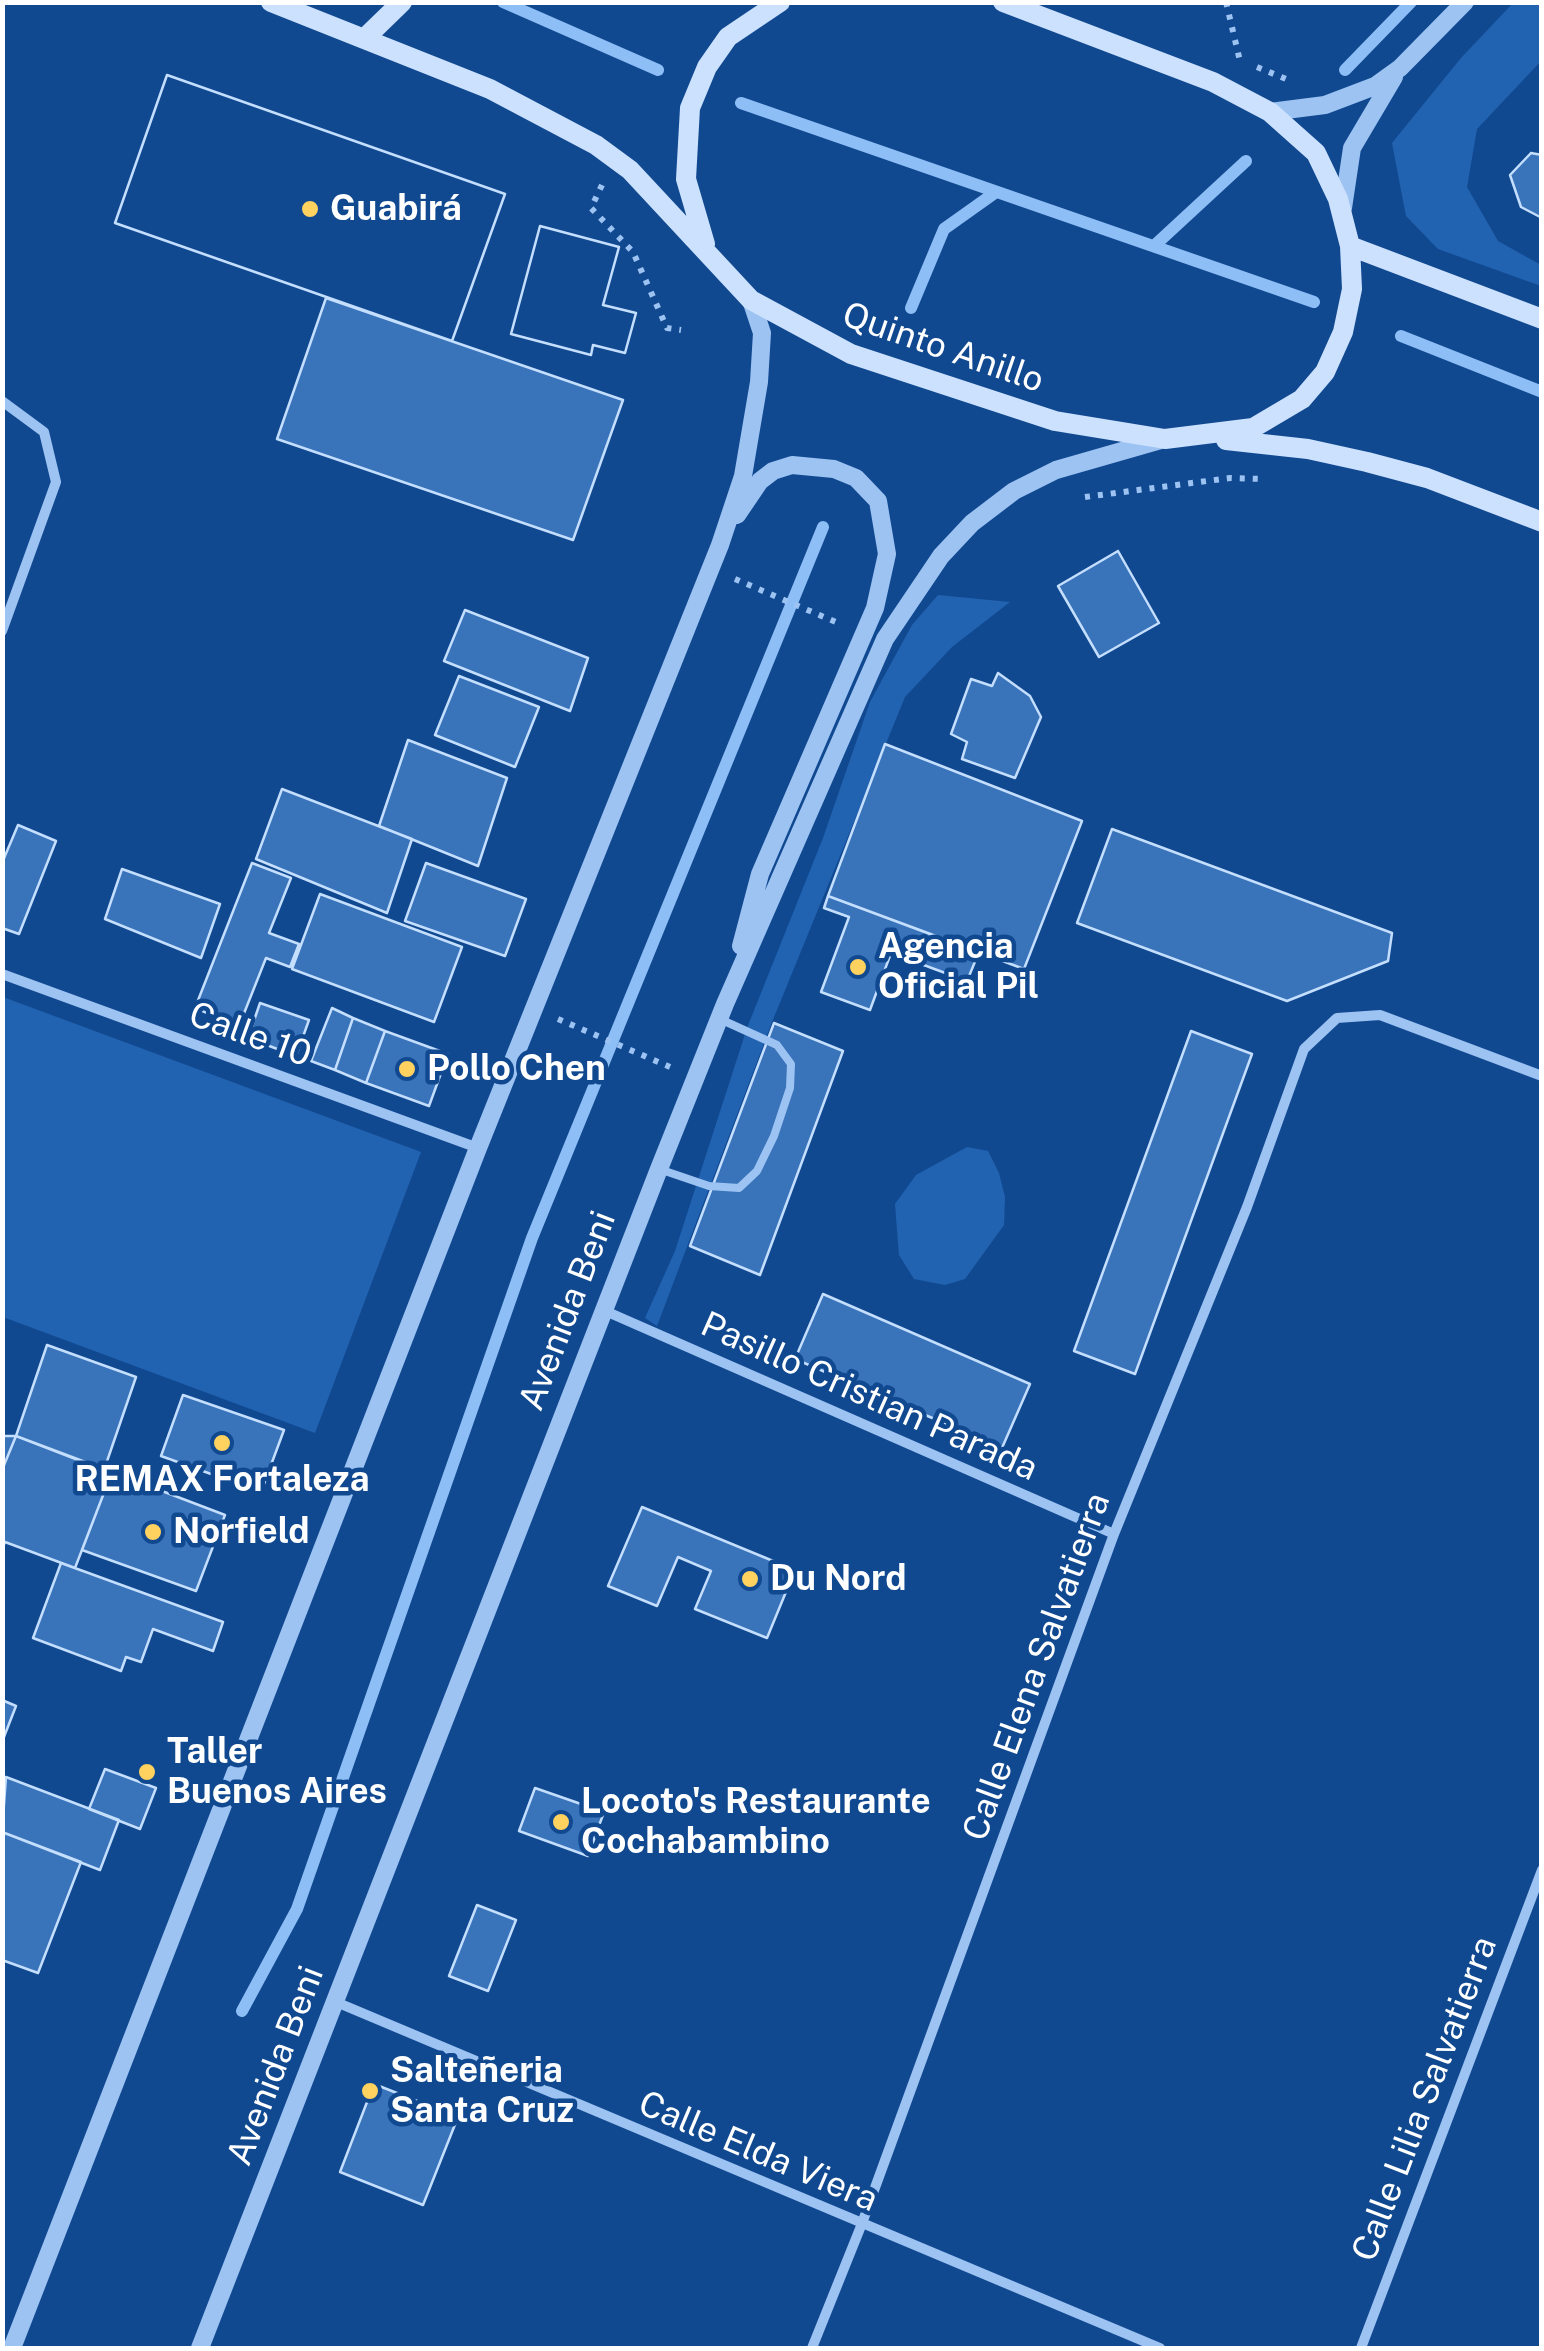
<!DOCTYPE html>
<html>
<head>
<meta charset="utf-8">
<style>
  body { margin:0 }
  #map { position:relative; width:1544px; height:2351px; overflow:hidden; background:#114991; font-family:"Public Sans",sans-serif }
  canvas { display:block }
  .frame { position:absolute; inset:0; border:5px solid #fff; pointer-events:none }
</style>
</head>
<body>
<div id="map">
<canvas width="1544" height="2351"></canvas>
<div class="frame"></div>
</div>
<script>
const context = document.querySelector('canvas').getContext('2d');
context.lineJoin = 'round';
function fill(path, color) {
  context.fillStyle = color;
  context.fill(path, 'evenodd');
}
function poly(rows) {
  const path = new Path2D();
  for (const r of rows) {
    path.moveTo(r[0], r[1]);
    for (let i = 2; i < r.length; i += 2) path.lineTo(r[i], r[i + 1]);
  }
  return path;
}
function trace(path, color, width, dash) {
  context.strokeStyle = color;
  context.lineWidth = width;
  context.lineCap = dash ? 'butt' : 'round';
  context.setLineDash(dash || []);
  context.stroke(path);
}
function label(font, color, halo, rows, align = 'center') {
  context.font = font + ' "Public Sans",sans-serif';
  context.lineWidth = 9;
  context.setLineDash([]);
  context.textBaseline = 'middle';
  context.strokeStyle = halo;
  context.fillStyle = color;
  for (const [text, x, y, turn = 0] of rows) {
    context.save();
    context.translate(x, y);
    context.rotate((+turn || 0) * Math.PI / 180);
    context.textAlign = isNaN(turn) ? turn : align;
    if (halo) context.strokeText(text, 0, 0);
    context.fillText(text, 0, 0);
    context.restore();
  }
}
fill(poly([
  [1514,2,1541,3,1541,61,1477,129,1467,187,1498,241,1541,265,1541,286,1438,249,1406,216,1392,143,1461,58],
  [938,595,1010,602,952,647,905,697,772,1022,657,1326,645,1318,675,1251,747,1028,823,838,870,702,912,625],
  [3,997,421,1152,315,1433,3,1317],
  [967,1147,988,1151,999,1173,1005,1197,1004,1225,965,1279,945,1285,914,1279,899,1255,895,1204,916,1175]
]), '#2263b1');
trace(poly([
  [503,2,658,70],
  [1345,70,1411,2],
  [741,103,1314,302],
  [1154,246,1246,161],
  [911,308,944,229,996,192],
  [1401,336,1542,392],
  [242,2011,297,1909,532,1238,823,527]
]), '#8ebef6', 12);
const building = poly([
  [167,75,505,194,452,341,115,223,167,75],
  [167,75,505,194,452,341,115,223,167,75],
  [1531,153,1542,155,1542,218,1521,207,1510,175,1531,153],
  [540,226,619,247,603,305,636,313,625,353,593,345,591,355,511,334,540,226],
  [540,226,619,247,603,305,636,313,625,353,593,345,591,355,511,334,540,226],
  [326,298,623,400,573,540,277,439,326,298],
  [1118,551,1159,623,1099,657,1058,586,1118,551],
  [465,610,588,658,570,711,444,661,465,610],
  [998,673,1030,696,1041,717,1015,778,962,759,967,742,951,734,971,679,992,686,998,673],
  [459,676,539,707,515,767,435,735,459,676],
  [408,740,507,778,478,866,379,826,408,740],
  [885,744,1082,821,1024,969,828,896,885,744],
  [282,789,412,839,387,913,256,859,282,789],
  [18,825,56,841,19,934,2,928,2,863,18,825],
  [1112,829,1392,933,1388,961,1287,1001,1077,923,1112,829],
  [252,863,291,878,269,933,299,944,290,967,266,958,239,1026,195,1008,252,863],
  [426,863,526,899,505,956,405,921,426,863],
  [122,869,220,904,201,958,105,919,122,869],
  [320,894,462,947,434,1022,292,969,320,894],
  [828,896,979,952,967,981,891,953,870,1010,821,992,849,917,824,908,828,896],
  [260,1003,309,1020,296,1056,248,1038,260,1003],
  [332,1008,353,1018,335,1070,311,1061,332,1008],
  [353,1018,385,1031,366,1083,335,1070,353,1018],
  [774,1023,843,1051,760,1275,690,1246,774,1023],
  [385,1031,448,1054,429,1106,366,1083,385,1031],
  [1191,1031,1252,1054,1135,1374,1074,1351,1191,1031],
  [823,1294,1030,1384,1002,1448,795,1359,823,1294],
  [47,1345,136,1377,104,1470,16,1436,47,1345],
  [183,1395,284,1430,261,1492,161,1456,183,1395],
  [2,1436,16,1436,2,1470,2,1436],
  [16,1436,112,1472,75,1568,5,1542,2,1549,2,1470,16,1436],
  [112,1472,225,1515,196,1591,82,1550,112,1472],
  [642,1507,795,1570,767,1638,695,1609,711,1571,678,1557,657,1606,608,1586,642,1507],
  [61,1563,223,1622,213,1651,153,1629,141,1662,126,1657,121,1671,33,1638,61,1563],
  [2,1700,16,1706,2,1742,2,1700],
  [105,1769,156,1788,140,1829,89,1809,105,1769],
  [6,1777,119,1820,100,1870,2,1832,6,1777],
  [535,1788,604,1812,588,1856,519,1831,535,1788],
  [2,1832,81,1862,38,1973,2,1960,2,1832],
  [477,1905,516,1920,488,1991,449,1976,477,1905],
  [374,2084,458,2117,423,2205,340,2172,374,2084]
]);
fill(building, '#3973ba');
trace(building, '#c4defd', 2.5);
trace(poly([
  [1226,2,1240,61],
  [1257,67,1291,81],
  [602,185,591,208,633,252,667,328,681,330],
  [1085,497,1230,478,1265,479],
  [735,579,838,623],
  [558,1019,670,1067]
]), '#9dc3f3', 6, [5, 8]);
trace(poly([
  [659,1169,709,1186,739,1188,757,1171,774,1136,790,1088,791,1064,777,1045,722,1020]
]), '#9dc3f3', 8);
trace(poly([
  [2,401,44,432,56,482,2,631],
  [2,974,478,1148],
  [603,1310,1114,1534],
  [336,2002,1160,2348],
  [812,2348,861,2226,1114,1534,1247,1207,1304,1049,1337,1018,1380,1015,1542,1076],
  [1361,2348,1542,1870]
]), '#9dc3f3', 10);
trace(poly([
  [1270,112,1325,105,1375,86,1400,68,1465,2],
  [1343,208,1352,148,1394,77],
  [737,515,760,481,773,471,792,465,834,469,856,478,878,501,887,554,875,608,760,874,741,946],
  [12,2348,478,1148,720,545,743,476,759,382,762,333,751,300],
  [200,2348,659,1169,725,1004,885,639,941,556,972,523,1014,491,1056,470,1164,439]
]), '#9dc3f3', 18);
trace(poly([
  [271,2,490,89,596,145,630,170,751,300,851,354,1055,421,1165,439,1253,428,1302,399,1325,372,1343,332,1352,289,1350,246,1338,199,1316,153,1270,112,1213,82,1003,2],
  [366,37,402,2],
  [705,244,686,179,690,108,707,67,728,37,780,2],
  [1350,246,1542,319],
  [1226,440,1308,449,1367,462,1427,478,1542,522]
]), '#cce1fd', 20);
for (const [x, y, r, color] of [
  [310,209,10,"#ffd15e"],
  [858,967,10,"#ffd15e"],
  [407,1069,10,"#ffd15e"],
  [222,1443,10,"#ffd15e"],
  [153,1532,10,"#ffd15e"],
  [750,1579,10,"#ffd15e"],
  [147,1772,10,"#ffd15e"],
  [561,1822,10,"#ffd15e"],
  [370,2091,10,"#ffd15e"]
]) {
  const dot = new Path2D();
  dot.arc(x, y, r, 0, 2 * Math.PI);
  context.fillStyle = color;
  context.fill(dot);
  trace(dot, '#114991', 4);
}
label('bold 35px', '#fff', '#114991', [
  ["Guabirá",330,209],
  ["Agencia",878,947],
  ["Oficial Pil",878,987],
  ["Pollo Chen",427,1069],
  ["REMAX Fortaleza",222,1480,"center"],
  ["Norfield",173,1532],
  ["Du Nord",770,1579],
  ["Taller",167,1752],
  ["Buenos Aires",167,1792],
  ["Locoto's Restaurante",581,1802],
  ["Cochabambino",581,1842],
  ["Salteñeria",390,2071],
  ["Santa Cruz",390,2111]
], 'left');
label('35px', '#fff', '#114991', [
  ["Quinto Anillo",943,348,19],
  ["Calle 10",250,1035,20],
  ["Avenida Beni",568,1311,-69],
  ["Pasillo Cristian Parada",869,1397,24],
  ["Calle Elena Salvatierra",1037,1667,-70],
  ["Avenida Beni",276,2066,-69],
  ["Calle Lilia Salvatierra",1425,2099,-69],
  ["Calle Elda Viera",758,2152,23]
]);
</script>
</body>
</html>
